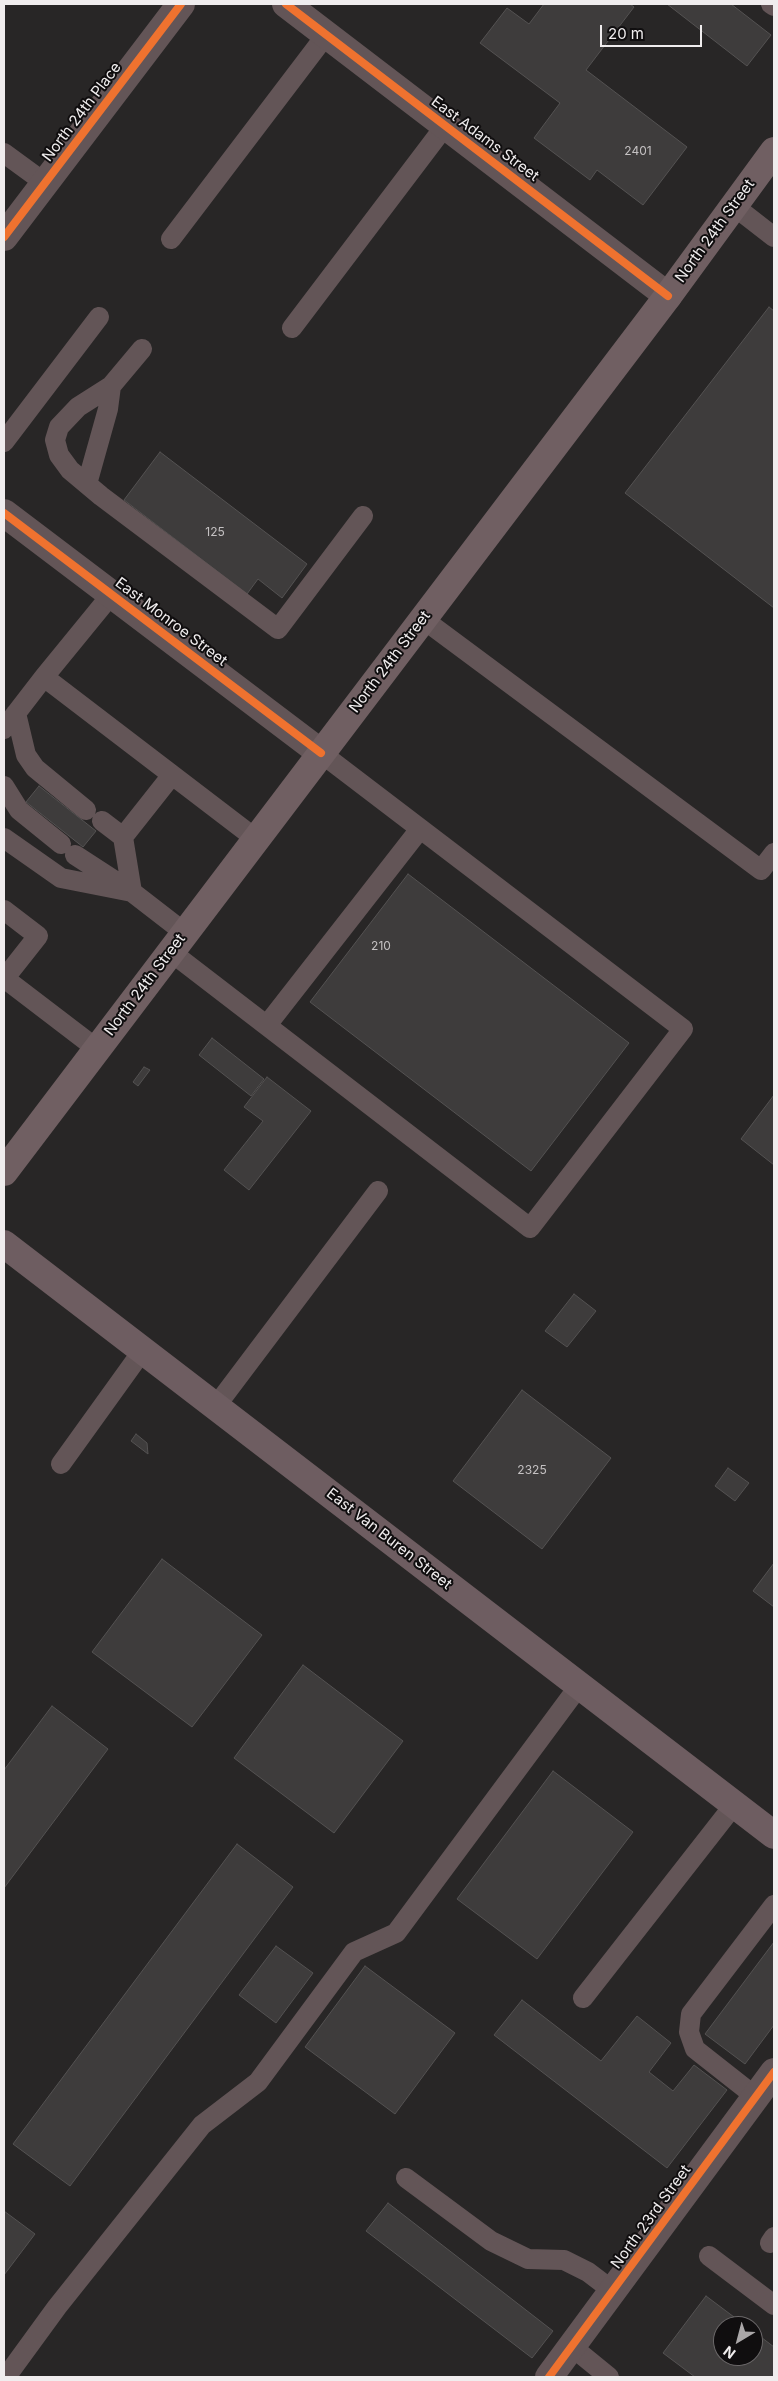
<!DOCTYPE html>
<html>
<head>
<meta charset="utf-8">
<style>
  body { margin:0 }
  #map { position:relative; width:778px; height:2381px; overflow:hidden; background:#282626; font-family:Inter,sans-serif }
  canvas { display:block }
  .frame { position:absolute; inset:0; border:5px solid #f0edee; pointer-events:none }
  .north { position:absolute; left:713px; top:2316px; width:50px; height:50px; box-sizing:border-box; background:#100e0f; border:1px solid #6a6768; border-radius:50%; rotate:217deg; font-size:14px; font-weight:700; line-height:20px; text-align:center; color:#f0edee }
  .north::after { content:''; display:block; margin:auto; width:18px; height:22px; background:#aaa7a8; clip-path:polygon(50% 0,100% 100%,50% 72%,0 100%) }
  .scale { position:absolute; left:600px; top:25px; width:102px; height:22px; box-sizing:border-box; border:2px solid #f0edee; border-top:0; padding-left:6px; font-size:15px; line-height:18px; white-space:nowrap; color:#f0edee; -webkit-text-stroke:4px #100e0f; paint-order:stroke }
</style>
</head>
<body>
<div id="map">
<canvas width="778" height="2381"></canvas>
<div class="frame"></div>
<div class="north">N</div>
<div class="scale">20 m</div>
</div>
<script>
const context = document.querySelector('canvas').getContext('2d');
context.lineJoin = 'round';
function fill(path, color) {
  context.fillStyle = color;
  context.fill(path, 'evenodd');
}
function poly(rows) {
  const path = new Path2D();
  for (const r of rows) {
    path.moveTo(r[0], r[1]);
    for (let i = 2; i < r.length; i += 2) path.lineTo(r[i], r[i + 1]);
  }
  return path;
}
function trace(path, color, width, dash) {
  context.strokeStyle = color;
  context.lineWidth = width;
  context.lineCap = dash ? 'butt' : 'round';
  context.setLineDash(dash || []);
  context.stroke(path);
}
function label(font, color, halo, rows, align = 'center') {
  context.font = font + ' Inter,sans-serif';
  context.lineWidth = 4;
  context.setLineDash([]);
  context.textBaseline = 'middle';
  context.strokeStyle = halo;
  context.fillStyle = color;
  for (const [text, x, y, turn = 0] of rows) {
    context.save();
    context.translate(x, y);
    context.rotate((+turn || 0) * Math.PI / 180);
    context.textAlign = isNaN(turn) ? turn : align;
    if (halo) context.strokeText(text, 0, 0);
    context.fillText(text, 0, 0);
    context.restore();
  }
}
const building = poly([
  [544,4,630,4,634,7,586,70,687,147,643,205,597,170,590,180,534,138,560,103,480,43,507,8,529,24,544,4],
  [667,4,731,4,771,35,747,66,667,4],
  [769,307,774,311,774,608,625,493,769,307],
  [160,452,307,564,282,598,258,579,247,594,124,500,160,452],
  [39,786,96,831,83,847,26,802,39,786],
  [408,874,629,1043,531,1171,310,1002,408,874],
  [212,1038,264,1079,251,1096,199,1055,212,1038],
  [144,1067,150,1070,138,1086,133,1082,144,1067],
  [267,1077,311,1111,249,1190,224,1170,263,1121,244,1107,267,1077],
  [774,1095,774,1165,741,1139,774,1095],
  [574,1294,596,1311,567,1347,545,1331,574,1294],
  [522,1390,611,1458,542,1549,453,1481,522,1390],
  [136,1434,147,1443,148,1454,131,1441,136,1434],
  [728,1468,749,1483,735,1501,715,1486,728,1468],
  [162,1559,262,1635,192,1727,92,1652,162,1559],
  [774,1563,774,1607,753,1591,774,1563],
  [303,1665,403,1741,334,1833,234,1758,303,1665],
  [52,1706,108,1749,4,1888,4,1770,52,1706],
  [553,1771,633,1832,537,1959,457,1899,553,1771],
  [237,1844,293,1887,70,2186,13,2144,237,1844],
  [774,1942,774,2025,745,2064,705,2034,774,1942],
  [276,1946,313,1973,276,2023,239,1995,276,1946],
  [365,1966,455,2033,395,2114,305,2047,365,1966],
  [522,2000,601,2061,637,2016,671,2043,649,2072,673,2091,694,2065,727,2090,667,2168,494,2035,522,2000],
  [388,2203,553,2331,532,2358,366,2231,388,2203],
  [4,2211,35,2234,4,2275,4,2211],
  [706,2296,746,2326,723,2326,723,2356,753,2356,753,2331,774,2347,774,2377,695,2377,663,2353,706,2296]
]);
fill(building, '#3e3c3c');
trace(building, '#545252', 1);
trace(poly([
  [771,4,774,6],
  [4,153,45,183],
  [734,206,774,237],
  [171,239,326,35],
  [292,328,445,126],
  [142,349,111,386,78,407,59,427,55,440,59,455,70,470,101,496,278,629,363,516],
  [4,442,99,317],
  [87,484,108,409,111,386],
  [423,619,761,870,774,853],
  [44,677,111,595],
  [16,713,26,755,35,768,86,810],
  [4,729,44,677,256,839],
  [4,786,19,810,61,844],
  [102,821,123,837,132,892],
  [123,837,172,775],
  [4,838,61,878,132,892],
  [75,855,132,892,185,933],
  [4,910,38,936,4,979],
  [171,952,530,1228,683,1029,321,753],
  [4,978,97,1049],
  [267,1025,420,829],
  [216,1406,378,1191],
  [61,1464,143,1350],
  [583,1998,734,1805],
  [756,2097,695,2049,689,2032,691,2014,774,1905],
  [406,2178,491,2241,528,2259,564,2260,588,2272,613,2291],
  [770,2243,774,2237],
  [709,2256,774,2305],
  [571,2346,609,2377],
  [6,2377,57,2307,202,2125,258,2082,354,1952,396,1933,579,1686]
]), '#635557', 20);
trace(poly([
  [286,4,668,296],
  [4,237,181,4],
  [4,513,321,753],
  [549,2377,774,2072]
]), '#635557', 28);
trace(poly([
  [4,1172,668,296,774,151]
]), '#705f62', 28);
trace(poly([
  [4,1244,774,1835]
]), '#6e5d61', 28);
trace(poly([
  [286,4,668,296],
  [4,237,181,4],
  [4,513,321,753],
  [549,2377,774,2072]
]), '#ef722f', 8);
label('12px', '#c4c1c2', null, [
  ["2401",638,151],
  ["125",215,532],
  ["210",381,946],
  ["2325",532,1470]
]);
label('15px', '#f0edee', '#100e0f', [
  ["North 24th Place",82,112,-53],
  ["East Adams Street",485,139,37],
  ["North 24th Street",715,231,-54],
  ["East Monroe Street",171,622,37],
  ["North 24th Street",390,662,-53],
  ["North 24th Street",145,985,-53],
  ["East Van Buren Street",389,1539,38],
  ["North 23rd Street",651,2217,-54]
]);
</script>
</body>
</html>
